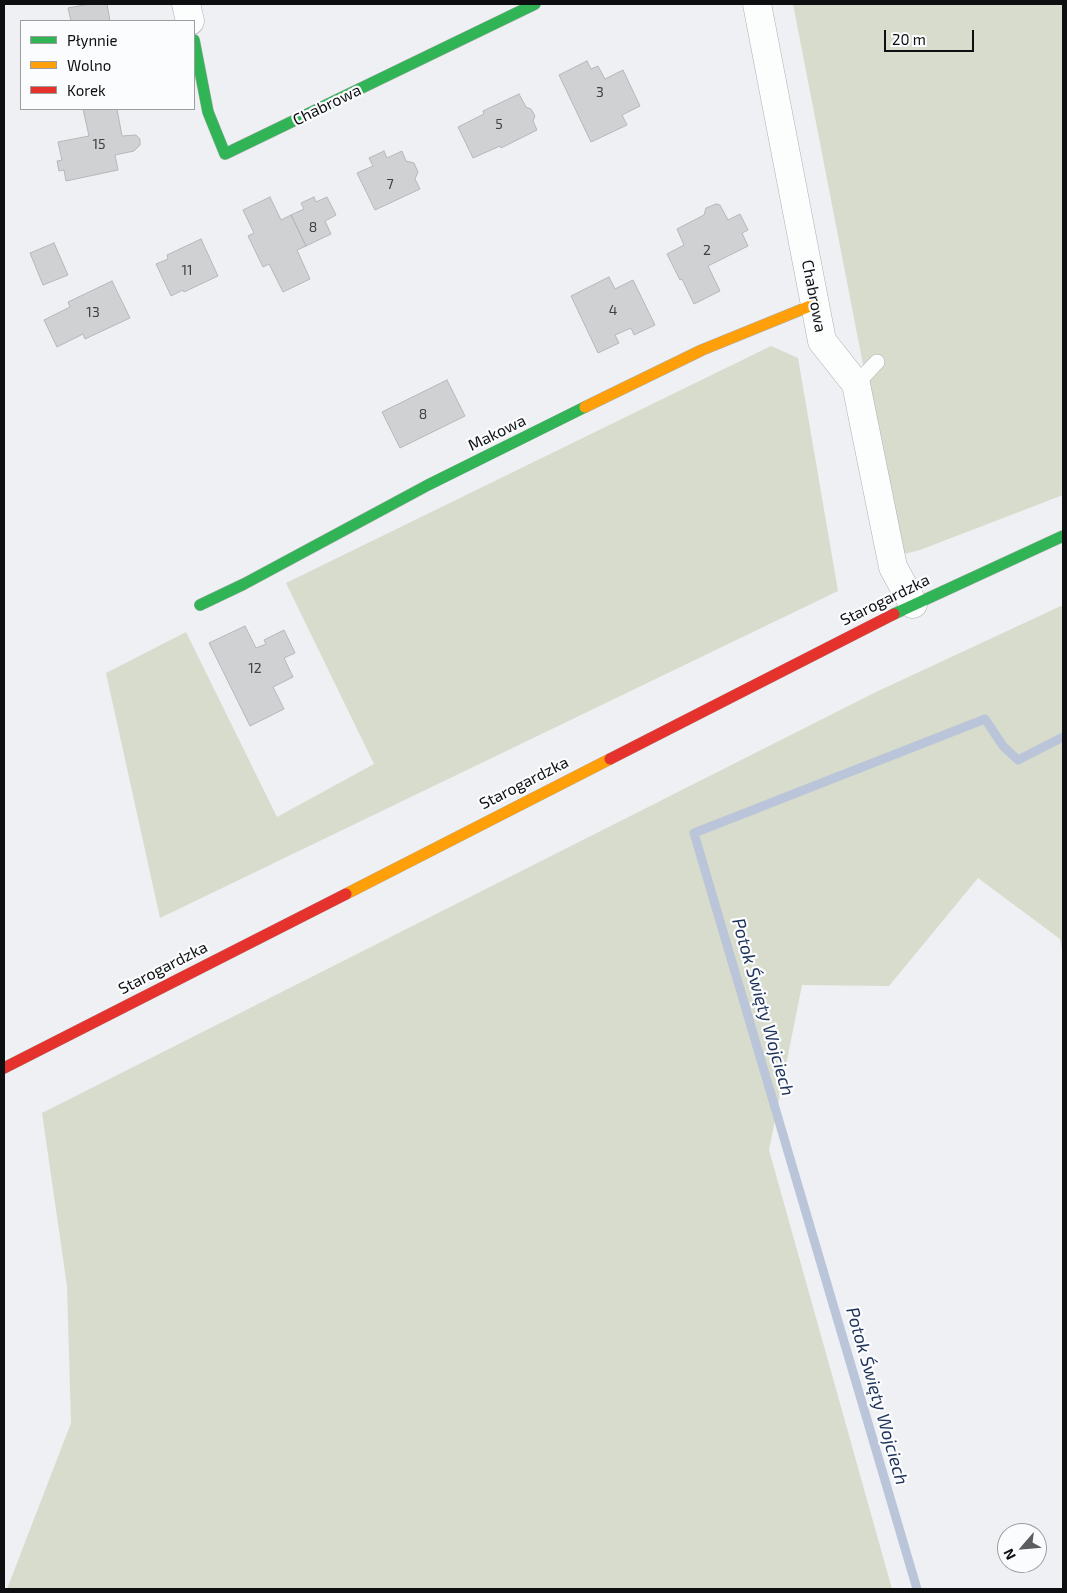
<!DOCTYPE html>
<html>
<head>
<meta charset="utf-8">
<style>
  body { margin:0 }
  #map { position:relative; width:1067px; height:1593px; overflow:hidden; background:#eef0f3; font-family:"Exo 2",sans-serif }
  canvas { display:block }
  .frame { position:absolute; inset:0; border:5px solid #0e0f11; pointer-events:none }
  .legend { position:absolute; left:20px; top:20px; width:175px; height:90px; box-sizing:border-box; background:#fbfcfe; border:1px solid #9c9d9f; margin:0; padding:6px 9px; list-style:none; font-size:15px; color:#0e0f11 }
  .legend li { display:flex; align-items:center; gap:10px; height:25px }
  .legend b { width:25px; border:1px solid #9c9d9f }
  .north { position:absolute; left:997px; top:1523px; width:50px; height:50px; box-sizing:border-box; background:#fbfcfe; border:1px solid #9c9d9f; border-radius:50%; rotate:243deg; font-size:14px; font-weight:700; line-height:20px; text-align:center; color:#0e0f11 }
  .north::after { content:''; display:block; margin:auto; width:18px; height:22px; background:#5c5e60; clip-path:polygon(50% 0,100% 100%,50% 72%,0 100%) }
  .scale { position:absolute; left:884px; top:30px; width:90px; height:22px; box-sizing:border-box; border:2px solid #0e0f11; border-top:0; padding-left:6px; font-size:15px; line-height:18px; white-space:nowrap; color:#0e0f11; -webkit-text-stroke:4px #fbfcfe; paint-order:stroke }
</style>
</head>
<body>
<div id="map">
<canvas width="1067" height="1593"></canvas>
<div class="frame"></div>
<ul class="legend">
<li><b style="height:6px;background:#30b455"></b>Płynnie</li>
<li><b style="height:6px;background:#ff9f0a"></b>Wolno</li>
<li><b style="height:6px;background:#e5322d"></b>Korek</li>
</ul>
<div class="north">N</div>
<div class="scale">20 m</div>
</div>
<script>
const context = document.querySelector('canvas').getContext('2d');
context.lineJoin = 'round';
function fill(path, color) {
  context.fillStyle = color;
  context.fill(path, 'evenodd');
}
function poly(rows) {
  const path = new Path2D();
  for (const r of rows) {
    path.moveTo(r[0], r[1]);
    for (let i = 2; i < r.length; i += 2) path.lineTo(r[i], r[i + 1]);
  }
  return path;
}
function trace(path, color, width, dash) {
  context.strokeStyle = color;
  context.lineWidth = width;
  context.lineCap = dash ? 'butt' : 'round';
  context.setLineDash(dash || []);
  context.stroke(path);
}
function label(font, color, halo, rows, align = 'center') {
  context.font = font + ' "Exo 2",sans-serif';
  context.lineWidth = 4.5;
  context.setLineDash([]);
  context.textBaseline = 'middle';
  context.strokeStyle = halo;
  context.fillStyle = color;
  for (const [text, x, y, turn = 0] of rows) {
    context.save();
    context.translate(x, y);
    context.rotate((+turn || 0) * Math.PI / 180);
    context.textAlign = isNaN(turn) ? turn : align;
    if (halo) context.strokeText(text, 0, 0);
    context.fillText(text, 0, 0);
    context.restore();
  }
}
fill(poly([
  [793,4,1063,4,1063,495,920,550,900,555],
  [771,346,798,358,838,591,160,918,106,673,186,632,277,817,374,764,286,583],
  [1063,605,1063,956,1060,939,978,878,889,986,802,985,769,1150,892,1589,7,1589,71,1423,67,1286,42,1113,876,692]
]), '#d8dccd');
trace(poly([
  [917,1589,694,833,985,719,1003,746,1018,760,1063,737]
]), '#bac5d9', 9);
const building = poly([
  [89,4,107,4,110,21,71,21,68,8,89,4],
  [587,61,591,69,598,66,605,79,623,70,640,106,622,115,627,125,591,142,559,75,587,61],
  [519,94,526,107,531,109,535,116,533,121,537,130,501,148,500,146,473,158,458,127,484,114,483,111,519,94],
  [83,109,117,109,122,136,136,135,140,139,140,145,134,151,115,155,118,170,66,181,64,170,59,171,57,161,62,160,58,142,89,136,83,109],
  [384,151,387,158,402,151,406,161,414,163,418,172,415,179,420,189,375,210,357,173,373,166,369,158,384,151],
  [270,197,281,220,291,215,306,246,297,250,310,279,283,292,269,264,263,267,248,236,254,233,243,210,270,197],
  [314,197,316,202,327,197,336,215,325,221,331,234,306,246,291,215,304,209,301,203,314,197],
  [716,204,720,205,728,220,740,214,748,230,742,233,748,246,708,266,720,291,694,304,682,279,680,280,667,254,684,245,677,229,704,215,706,208,716,204],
  [201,239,218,276,184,292,183,290,171,296,156,264,168,259,167,255,201,239],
  [54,243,68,275,43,285,30,253,54,243],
  [609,277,615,289,633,280,655,325,634,335,631,328,615,335,619,343,598,353,571,296,609,277],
  [112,281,130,318,85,339,83,334,57,347,44,320,70,307,68,302,112,281],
  [447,380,465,416,400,448,382,412,447,380],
  [245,626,256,648,266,644,264,640,284,630,295,653,284,658,293,677,273,687,284,709,250,726,209,643,245,626]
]);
fill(building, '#d0d1d3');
trace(building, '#b5b7b9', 1);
const lane = poly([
  [856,384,877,362]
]);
const street = poly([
  [186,4,190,21],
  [757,4,822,341,856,384,893,567,913,604]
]);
const fast = poly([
  [194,40,208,112,225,154,535,4],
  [200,605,244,584,428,485,585,407],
  [894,614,1063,536]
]);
const slow = poly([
  [585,407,702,350,815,304],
  [346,894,610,759]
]);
const jam = poly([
  [610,759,894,614],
  [4,1068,346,894]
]);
trace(lane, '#adaeb0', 16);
trace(street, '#adaeb0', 29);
trace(fast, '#adaeb0', 12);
trace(slow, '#adaeb0', 12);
trace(jam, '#adaeb0', 12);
trace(lane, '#fcfdfd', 15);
trace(street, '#fcfdfd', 28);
trace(fast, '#30b455', 11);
trace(slow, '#ff9f0a', 11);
trace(jam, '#e5322d', 11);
label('14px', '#3e4042', null, [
  ["3",600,92],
  ["5",499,124],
  ["15",99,144],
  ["7",390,184],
  ["8",313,227],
  ["2",707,250],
  ["11",187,270],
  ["4",613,310],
  ["13",93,312],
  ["8",423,414],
  ["12",255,668]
]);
label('16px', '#0e0f11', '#fbfcfe', [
  ["Chabrowa",327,105,-26],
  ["Chabrowa",814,296,79],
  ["Makowa",497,433,-26],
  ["Starogardzka",885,600,-26],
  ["Starogardzka",524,783,-27],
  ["Starogardzka",163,968,-27]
]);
label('italic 18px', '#1e3158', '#fbfcfe', [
  ["Potok Święty Wojciech",763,1007,74],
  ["Potok Święty Wojciech",877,1396,74]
]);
</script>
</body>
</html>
